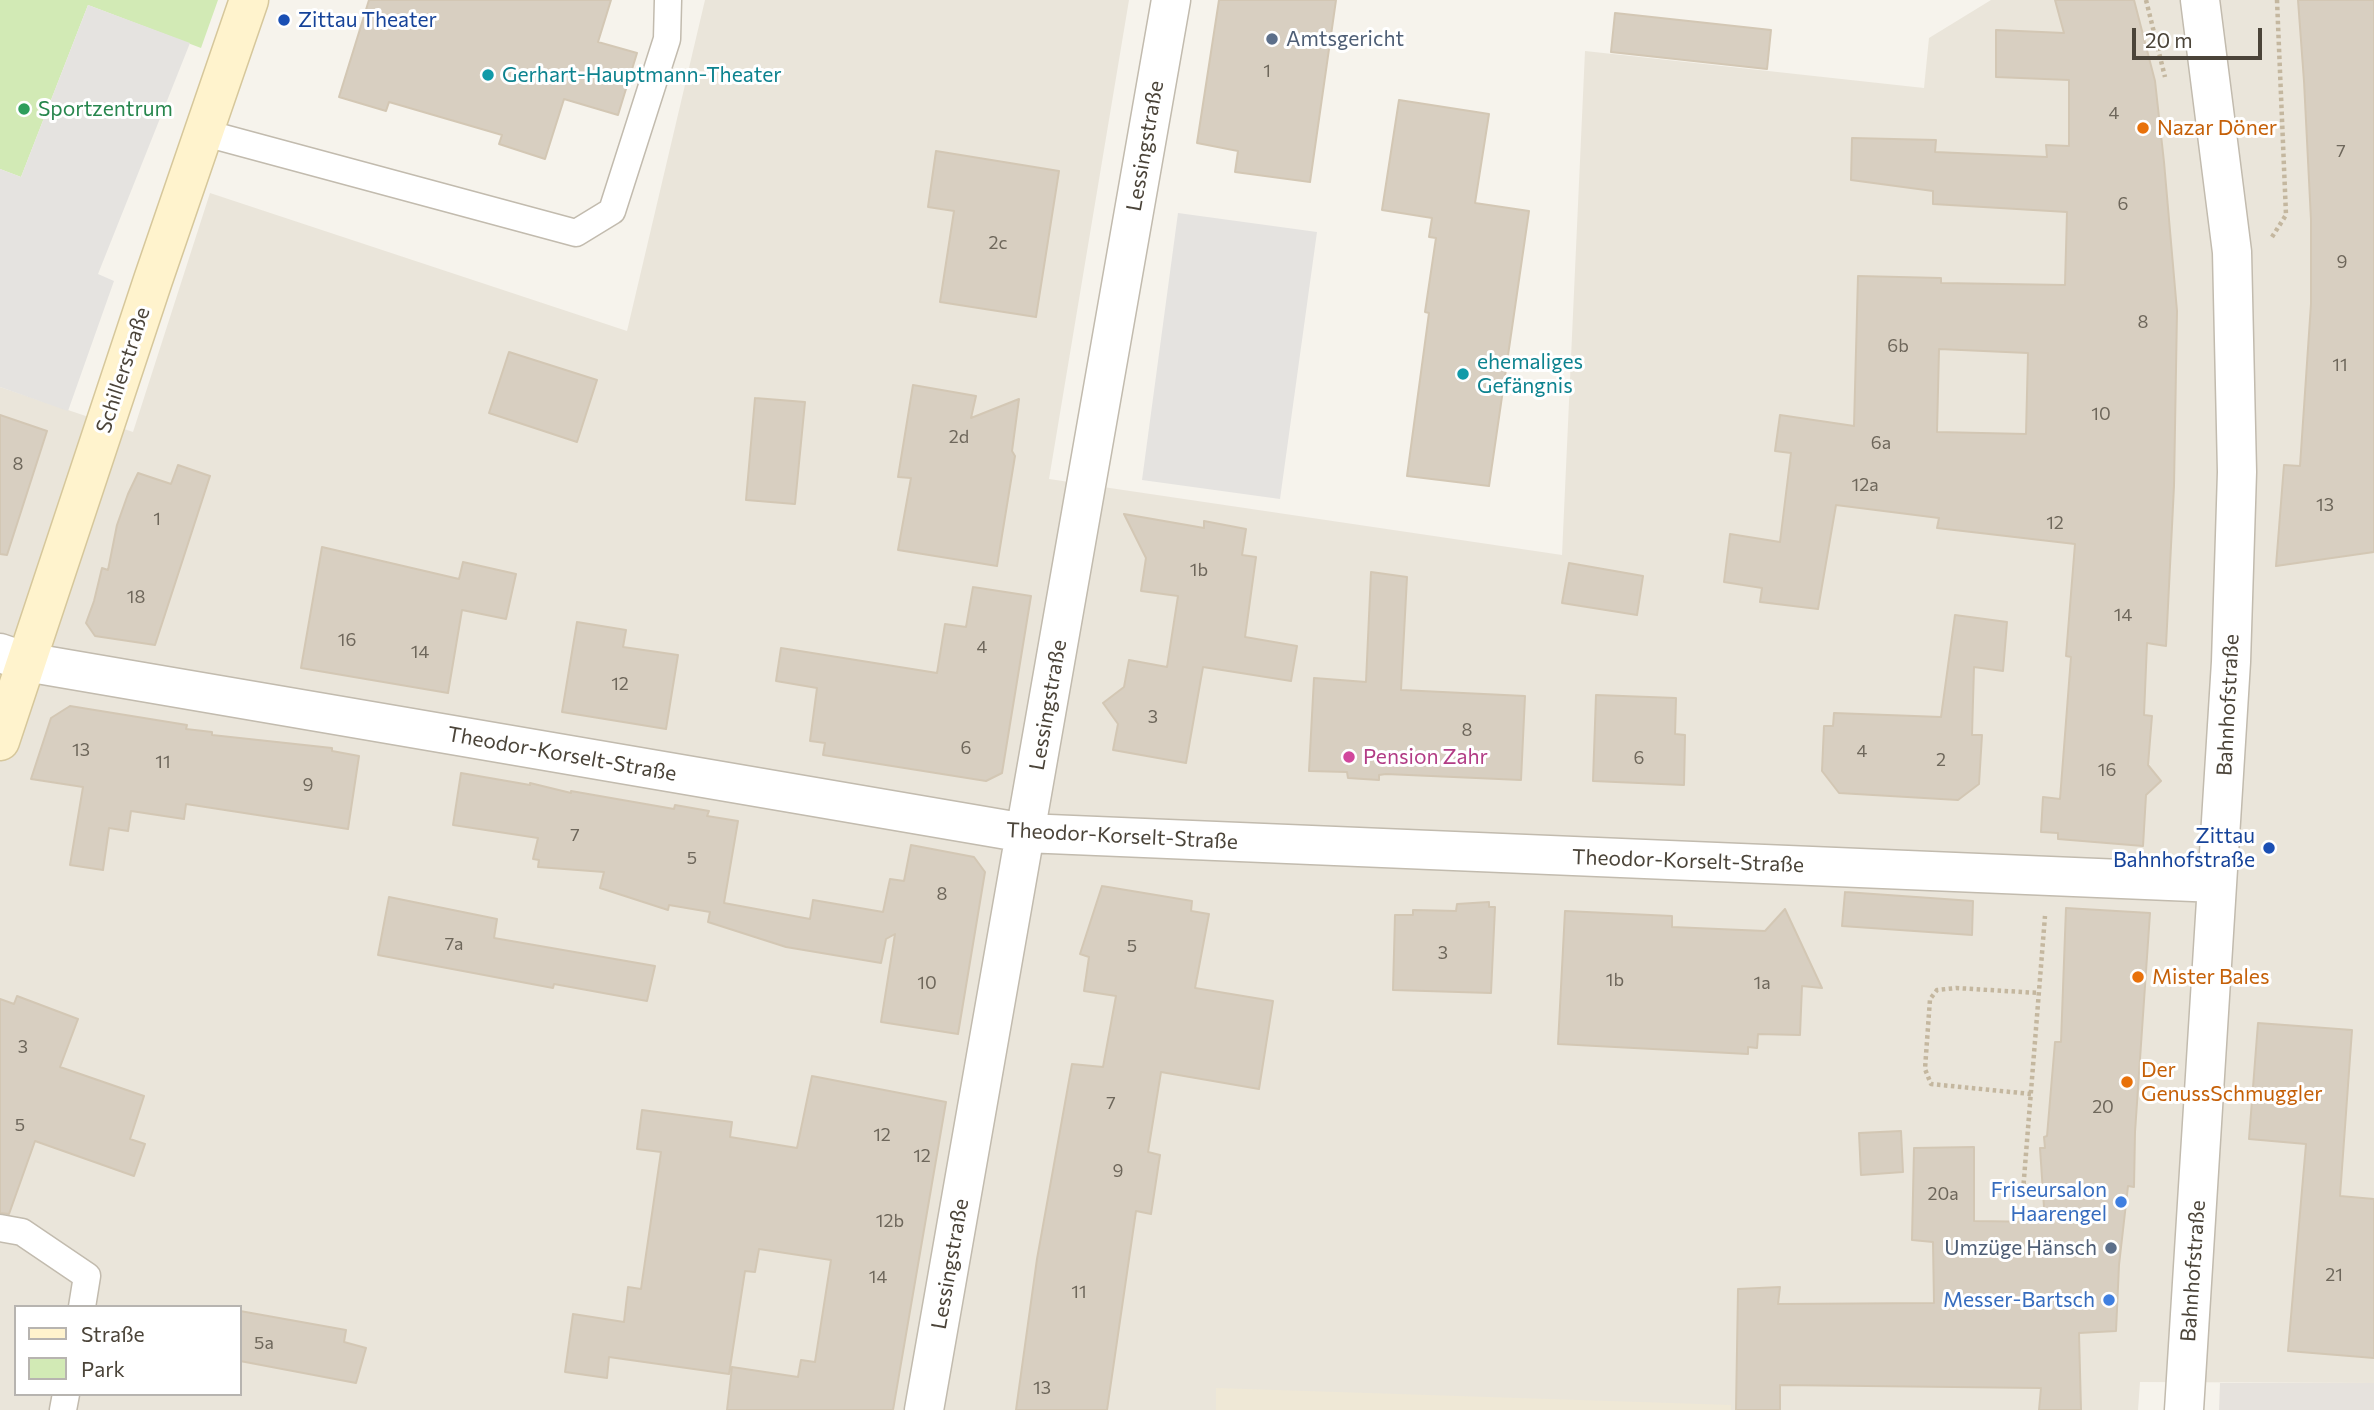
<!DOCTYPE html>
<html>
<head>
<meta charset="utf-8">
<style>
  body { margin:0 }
  #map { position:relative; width:2374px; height:1410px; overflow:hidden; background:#f6f3ec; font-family:Commissioner,sans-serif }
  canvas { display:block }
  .legend { position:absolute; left:14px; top:1305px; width:228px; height:91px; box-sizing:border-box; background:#fff; border:2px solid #b7b4b0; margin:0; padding:9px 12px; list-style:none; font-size:21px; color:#4b4439 }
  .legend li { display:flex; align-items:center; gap:14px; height:35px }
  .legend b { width:35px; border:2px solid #b7b4b0 }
  .scale { position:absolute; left:2132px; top:28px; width:130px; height:32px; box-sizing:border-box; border:4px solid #4b4439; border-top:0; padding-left:9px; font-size:21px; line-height:24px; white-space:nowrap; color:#4b4439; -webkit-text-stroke:5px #fff; paint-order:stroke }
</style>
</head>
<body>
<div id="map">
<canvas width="2374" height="1410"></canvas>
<ul class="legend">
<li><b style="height:9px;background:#fff3cd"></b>Straße</li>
<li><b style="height:19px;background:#d2eab5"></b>Park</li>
</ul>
<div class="scale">20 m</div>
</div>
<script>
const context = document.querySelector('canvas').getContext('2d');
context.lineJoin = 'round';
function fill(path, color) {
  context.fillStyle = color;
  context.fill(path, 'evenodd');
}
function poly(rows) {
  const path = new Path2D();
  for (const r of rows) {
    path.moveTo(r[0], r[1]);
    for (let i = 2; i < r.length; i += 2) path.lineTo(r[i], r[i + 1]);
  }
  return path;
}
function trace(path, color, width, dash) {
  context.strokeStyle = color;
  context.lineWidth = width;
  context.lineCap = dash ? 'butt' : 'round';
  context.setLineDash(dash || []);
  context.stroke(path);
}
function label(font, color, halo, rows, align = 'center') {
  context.font = font + ' Commissioner,sans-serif';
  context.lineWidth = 6;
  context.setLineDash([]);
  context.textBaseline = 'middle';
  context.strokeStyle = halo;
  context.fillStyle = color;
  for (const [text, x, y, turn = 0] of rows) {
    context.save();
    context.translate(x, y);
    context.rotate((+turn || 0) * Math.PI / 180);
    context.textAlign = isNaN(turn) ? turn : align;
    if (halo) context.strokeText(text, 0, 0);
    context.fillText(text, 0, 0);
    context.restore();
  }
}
fill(poly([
  [705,0,1129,0,1049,479,1562,555,1585,51,1924,88,1929,38,1991,0,2374,0,2374,1383,2140,1382,2138,1410,0,1410,0,387,133,432,210,193,627,331],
  [16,1307,240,1307,240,1394,16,1394]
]), '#eae5da');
fill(poly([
  [2220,1383,2374,1383,2374,1410,2219,1410]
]), '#e6e2dd');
fill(poly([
  [1216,1388,1731,1405,1731,1410,1216,1410]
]), '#efe8d6');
fill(poly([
  [0,0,218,0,201,48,88,5,21,177,0,169]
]), '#d2eab5');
fill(poly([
  [88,5,190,43,98,274,114,281,68,411,0,387,0,169,21,177],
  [1178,213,1317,232,1280,499,1142,480]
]), '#e5e3e0');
const building = poly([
  [369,0,611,0,598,42,637,53,618,115,564,99,545,159,499,144,502,135,389,102,386,111,339,97,369,0],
  [1219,0,1336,0,1310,182,1235,172,1238,151,1197,143,1219,0],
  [2055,0,2134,0,2155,81,2164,162,2177,311,2174,486,2166,646,2147,643,2144,715,2152,716,2148,765,2161,781,2146,795,2143,846,2058,839,2058,833,2041,832,2043,797,2060,799,2071,657,2066,656,2075,544,1937,528,1939,518,1836,505,1818,609,1760,602,1762,588,1724,582,1730,534,1780,542,1791,453,1775,451,1780,415,1854,426,1858,276,1941,278,1941,283,2065,285,2067,212,1933,204,1933,191,1851,180,1852,138,1936,140,1935,152,2047,157,2046,145,2069,146,2069,80,1996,77,1996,30,2064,33,2055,0],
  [1939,349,2028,353,2026,434,1937,432,1939,349],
  [2298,0,2374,0,2374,552,2276,566,2284,465,2300,466,2311,304,2311,220,2304,81,2298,0],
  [1615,13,1771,30,1767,69,1611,52,1615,13],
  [1399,100,1489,114,1475,203,1529,211,1489,486,1407,476,1429,313,1425,312,1436,238,1429,237,1432,218,1382,210,1399,100],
  [936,151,1059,171,1036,317,940,302,954,211,928,207,936,151],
  [509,352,597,380,577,442,489,413,509,352],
  [913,385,976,396,971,418,1019,399,1012,451,1015,456,997,566,898,550,911,478,898,477,913,385],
  [755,398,805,402,795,504,746,500,755,398],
  [0,415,47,431,7,555,0,554,0,415],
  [178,465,210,476,155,645,95,636,86,623,94,601,102,568,108,570,117,525,128,494,138,473,171,484,178,465],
  [1124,514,1204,528,1204,521,1246,529,1242,555,1256,557,1245,637,1297,646,1291,681,1203,667,1186,763,1113,750,1118,724,1103,703,1124,687,1129,660,1167,667,1178,596,1141,591,1146,558,1124,514],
  [322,547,459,579,463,562,516,574,506,619,462,610,448,693,301,668,322,547],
  [1569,563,1643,576,1637,615,1562,603,1569,563],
  [1371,572,1407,577,1401,690,1525,696,1521,780,1386,774,1379,775,1379,780,1348,778,1347,772,1309,771,1314,678,1366,682,1371,572],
  [973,587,1031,596,1002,773,986,781,823,755,825,743,810,741,817,688,776,681,781,648,937,673,945,624,966,627,973,587],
  [1955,615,2007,622,2003,671,1974,667,1972,735,1982,735,1979,784,1958,800,1839,793,1822,771,1824,726,1833,726,1834,713,1941,717,1955,615],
  [577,622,626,630,623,647,678,655,666,729,562,712,577,622],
  [1596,695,1676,698,1675,734,1685,735,1684,785,1593,781,1596,695],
  [70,706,187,725,186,729,212,732,212,735,332,748,332,751,359,756,348,829,186,804,184,819,131,811,128,831,109,828,103,870,70,865,83,787,31,779,51,718,70,706],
  [461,773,530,785,530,783,571,793,571,791,674,809,675,805,709,811,707,816,738,821,724,903,810,919,813,900,883,912,890,879,904,881,911,845,974,857,985,872,958,1034,881,1022,895,934,886,939,881,963,786,947,708,922,710,912,669,905,668,910,600,888,604,872,538,867,539,860,533,859,538,838,453,825,461,773],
  [1102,886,1192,901,1191,911,1209,914,1195,988,1273,1001,1259,1089,1161,1072,1148,1152,1160,1155,1151,1214,1136,1211,1107,1410,1016,1410,1037,1259,1072,1064,1103,1067,1116,996,1084,991,1089,957,1080,954,1102,886],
  [1845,892,1973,901,1972,935,1842,926,1845,892],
  [389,897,497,919,494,938,655,966,647,1001,554,984,553,988,378,955,389,897],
  [1489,902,1489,907,1495,907,1491,993,1393,990,1395,915,1413,915,1413,910,1456,911,1457,904,1489,902],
  [2066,908,2150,913,2135,1132,2134,1187,2128,1186,2119,1265,2116,1331,2079,1333,2081,1410,2039,1410,2041,1388,1780,1385,1780,1410,1736,1410,1738,1289,1780,1287,1778,1304,1934,1303,1933,1242,1912,1240,1914,1148,1974,1147,1974,1221,2045,1222,2040,1148,2045,1148,2044,1137,2047,1136,2055,1042,2061,1042,2066,908],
  [1785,909,1822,988,1802,986,1800,1035,1758,1034,1757,1048,1748,1047,1748,1054,1558,1044,1565,911,1672,916,1672,927,1765,931,1785,909],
  [17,996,78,1019,60,1067,144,1096,130,1139,145,1144,134,1176,35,1141,9,1214,0,1213,0,999,14,1004,17,996],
  [2258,1023,2352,1030,2340,1196,2374,1199,2374,1358,2288,1351,2306,1144,2249,1139,2258,1023],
  [812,1076,946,1102,893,1410,727,1410,732,1367,798,1377,801,1360,815,1362,831,1260,759,1249,755,1272,745,1271,729,1374,609,1357,607,1378,565,1372,573,1314,624,1322,628,1287,641,1289,661,1152,637,1149,642,1110,732,1122,730,1137,797,1148,812,1076],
  [1901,1131,1903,1172,1861,1175,1859,1133,1901,1131],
  [240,1311,346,1330,344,1342,366,1348,356,1383,240,1361,240,1311]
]);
fill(building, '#d8cfc1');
trace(building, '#d3c7b4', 2);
const service = poly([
  [205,133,576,233,612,211,667,39,668,0],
  [0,1228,22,1232,87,1276,82,1307],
  [63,1410,66,1394]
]);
const minor = poly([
  [0,653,26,662,1025,833,2217,883],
  [924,1410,1171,0],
  [2184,1410,2231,662,2237,472,2232,252,2200,0]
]);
const secondary = poly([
  [0,741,153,280,249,0]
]);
trace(service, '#c2bbae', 29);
trace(minor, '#c2bbae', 41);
trace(secondary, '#d6c79b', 41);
trace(poly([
  [2146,0,2165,77],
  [2272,237,2286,215,2277,0],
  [2031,1094,1931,1084,1925,1069,1930,999,1937,990,1956,988,2039,993],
  [2023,1191,2045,916]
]), '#c4b79f', 4.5, [3.5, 3.5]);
trace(service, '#fff', 26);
trace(minor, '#fff', 38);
trace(secondary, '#fff3cd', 38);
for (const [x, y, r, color] of [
  [284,20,7,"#1a4fb4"],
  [1272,39,7,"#5c6f8a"],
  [488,75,7,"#0f9aa8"],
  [24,109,7,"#2e9e5b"],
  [2143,128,7,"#e8710a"],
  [1463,374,7,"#0f9aa8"],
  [1349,757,7,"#d1479c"],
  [2269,848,7,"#1a4fb4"],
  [2138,977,7,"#e8710a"],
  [2127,1082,7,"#e8710a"],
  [2121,1202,7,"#3f7fe0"],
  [2111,1248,7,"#5c6f8a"],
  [2109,1300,7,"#3f7fe0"]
]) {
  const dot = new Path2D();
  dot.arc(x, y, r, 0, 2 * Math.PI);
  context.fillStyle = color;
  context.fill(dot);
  trace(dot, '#fff', 2.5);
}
label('18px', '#6e675b', null, [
  ["1",1267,71],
  ["4",2114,113],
  ["7",2341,151],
  ["6",2123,204],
  ["2c",998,243],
  ["9",2342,262],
  ["8",2143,322],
  ["6b",1898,346],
  ["11",2340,365],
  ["10",2101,414],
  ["2d",959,437],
  ["6a",1881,443],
  ["8",18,464],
  ["12a",1865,485],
  ["13",2325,505],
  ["1",157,519],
  ["12",2055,523],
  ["1b",1199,570],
  ["18",136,597],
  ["14",2123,615],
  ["16",347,640],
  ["4",982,647],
  ["14",420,652],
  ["12",620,684],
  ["3",1153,717],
  ["8",1467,730],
  ["6",966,748],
  ["13",81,750],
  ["4",1862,751],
  ["6",1639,758],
  ["2",1941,760],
  ["11",163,762],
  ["16",2107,770],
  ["9",308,785],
  ["7",575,835],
  ["5",692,858],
  ["8",942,894],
  ["7a",454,944],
  ["5",1132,946],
  ["3",1443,953],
  ["1b",1615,980],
  ["10",927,983],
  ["1a",1762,983],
  ["3",23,1047],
  ["7",1111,1103],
  ["20",2103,1107],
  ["5",20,1125],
  ["12",882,1135],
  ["12",922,1156],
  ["9",1118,1171],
  ["20a",1943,1194],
  ["12b",890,1221],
  ["21",2334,1275],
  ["14",878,1277],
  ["11",1079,1292],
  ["5a",264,1343],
  ["13",1042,1388]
]);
label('21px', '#164399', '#fff', [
  ["Zittau Theater",298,20],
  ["Zittau",2255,836,"right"],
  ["Bahnhofstraße",2255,860,"right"]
], 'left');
label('21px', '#4e5e75', '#fff', [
  ["Amtsgericht",1286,39],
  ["Umzüge Hänsch",2097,1248,"right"]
], 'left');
label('21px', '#0d838f', '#fff', [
  ["Gerhart-Hauptmann-Theater",502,75],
  ["ehemaliges",1477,362],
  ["Gefängnis",1477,386]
], 'left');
label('21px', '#27864d', '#fff', [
  ["Sportzentrum",38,109]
], 'left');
label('21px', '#c56008', '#fff', [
  ["Nazar Döner",2157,128],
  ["Mister Bales",2152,977],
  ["Der",2141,1070],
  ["GenussSchmuggler",2141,1094]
], 'left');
label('21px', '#4b4439', '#fff', [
  ["Lessingstraße",1145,146,-80],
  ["Schillerstraße",123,370,-72],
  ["Lessingstraße",1048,705,-80],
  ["Bahnhofstraße",2228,705,-87],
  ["Theodor-Korselt-Straße",562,754,10],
  ["Theodor-Korselt-Straße",1122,836,3],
  ["Theodor-Korselt-Straße",1688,861,2],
  ["Lessingstraße",950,1264,-80],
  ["Bahnhofstraße",2193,1271,-86]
]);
label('21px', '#b23c85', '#fff', [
  ["Pension Zahr",1363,757]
], 'left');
label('21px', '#366cbe', '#fff', [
  ["Friseursalon",2107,1190],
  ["Haarengel",2107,1214],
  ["Messer-Bartsch",2095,1300]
], 'right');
</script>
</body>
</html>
